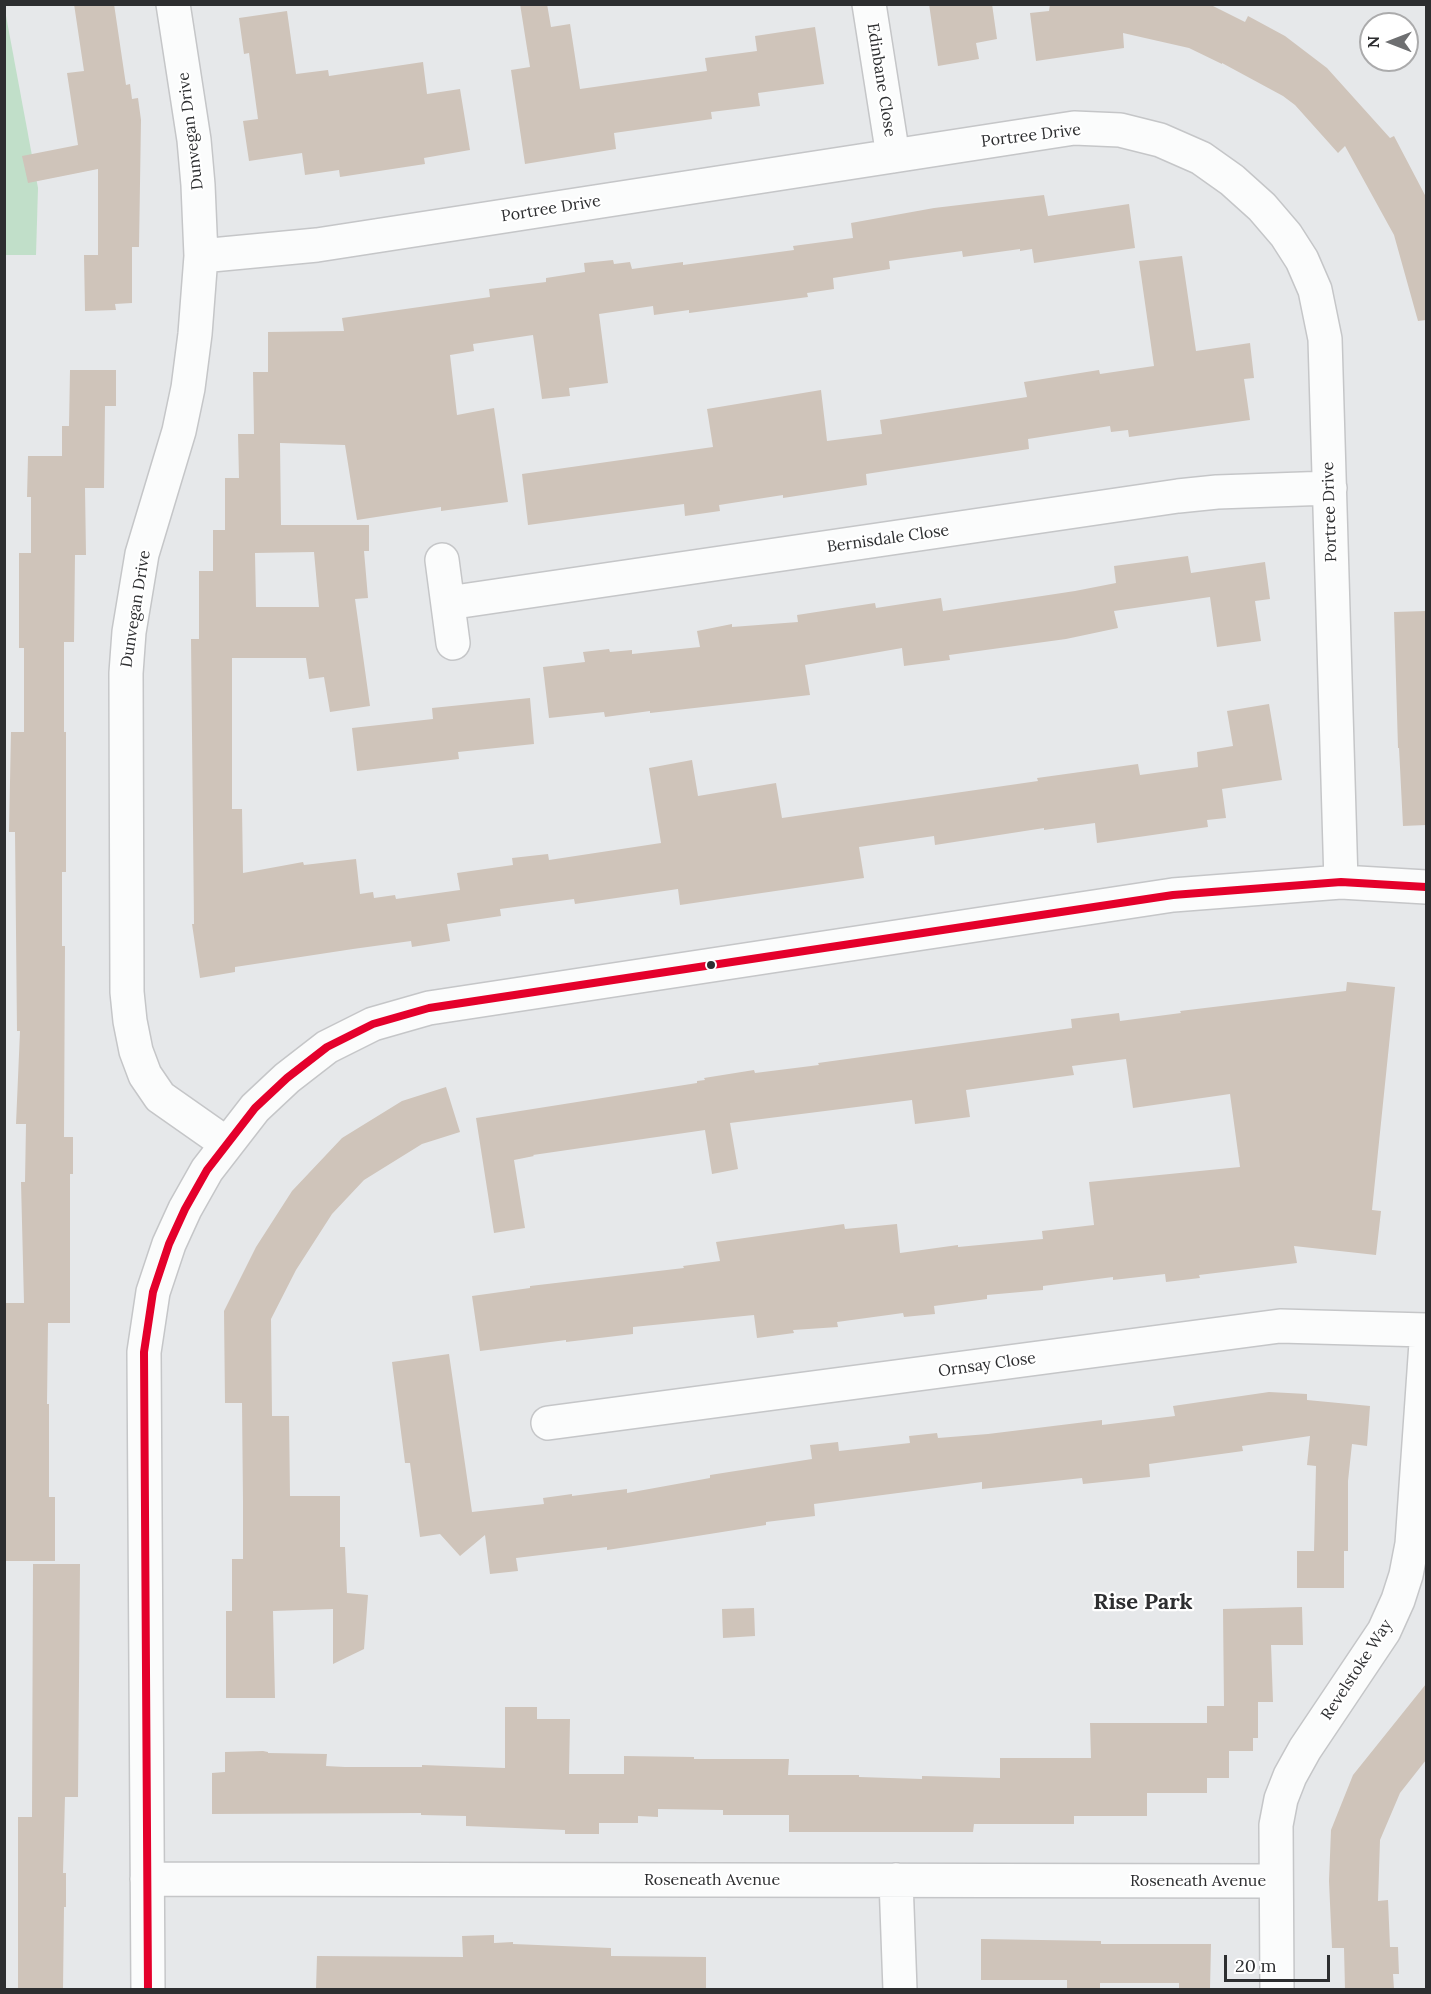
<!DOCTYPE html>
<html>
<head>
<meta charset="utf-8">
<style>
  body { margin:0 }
  #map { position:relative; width:1431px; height:1994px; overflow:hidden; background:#e6e8ea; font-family:Lora,serif }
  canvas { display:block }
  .frame { position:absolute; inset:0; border:6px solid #2d2e30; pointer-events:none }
  .north { position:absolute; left:1359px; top:12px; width:60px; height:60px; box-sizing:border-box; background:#fff; border:2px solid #ababac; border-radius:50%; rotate:270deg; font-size:16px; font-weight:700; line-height:24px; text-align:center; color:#2d2e30 }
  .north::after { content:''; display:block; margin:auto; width:21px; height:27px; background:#6e6f71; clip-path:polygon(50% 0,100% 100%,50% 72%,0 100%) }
  .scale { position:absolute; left:1224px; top:1955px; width:106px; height:27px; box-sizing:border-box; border:3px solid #2d2e30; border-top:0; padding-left:8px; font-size:18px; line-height:21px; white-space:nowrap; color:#2d2e30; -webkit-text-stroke:4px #fff; paint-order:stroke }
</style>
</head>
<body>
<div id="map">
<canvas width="1431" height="1994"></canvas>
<div class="frame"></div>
<div class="north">N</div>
<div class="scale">20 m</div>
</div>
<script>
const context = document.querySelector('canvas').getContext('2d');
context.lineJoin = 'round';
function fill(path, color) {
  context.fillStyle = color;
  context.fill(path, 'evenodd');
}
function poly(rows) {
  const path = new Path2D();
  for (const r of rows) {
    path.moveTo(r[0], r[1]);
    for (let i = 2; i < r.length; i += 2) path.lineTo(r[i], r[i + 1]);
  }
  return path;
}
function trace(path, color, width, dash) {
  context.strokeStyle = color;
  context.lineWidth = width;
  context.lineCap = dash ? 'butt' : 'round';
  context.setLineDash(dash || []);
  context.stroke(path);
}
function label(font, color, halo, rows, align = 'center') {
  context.font = font + ' Lora,serif';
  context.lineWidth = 4.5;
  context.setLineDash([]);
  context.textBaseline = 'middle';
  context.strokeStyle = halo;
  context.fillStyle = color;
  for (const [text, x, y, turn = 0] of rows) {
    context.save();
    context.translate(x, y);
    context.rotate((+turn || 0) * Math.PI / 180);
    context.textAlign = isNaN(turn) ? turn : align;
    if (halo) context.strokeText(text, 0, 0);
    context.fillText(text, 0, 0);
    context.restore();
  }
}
fill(poly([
  [4,5,38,188,36,255,5,255]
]), '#c1dfc9');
fill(poly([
  [74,4,114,4,126,85,130,84,132,99,138,98,141,120,139,247,132,247,132,303,115,304,116,310,85,311,84,255,98,255,98,169,28,183,22,156,78,145,67,73,84,71],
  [520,4,547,4,551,27,570,24,580,89,707,71,705,58,757,51,755,36,815,27,824,84,758,93,760,106,711,112,712,119,614,133,616,149,525,164,511,70,530,67],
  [929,4,992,4,997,39,976,43,979,59,938,66],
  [1050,4,1209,4,1245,22,1248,16,1285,36,1327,68,1390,138,1394,136,1426,197,1426,320,1418,321,1394,235,1345,146,1338,153,1295,105,1283,96,1222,63,1222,64,1189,48,1123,33,1124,48,1036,61,1030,13,1049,11],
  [287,11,296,74,328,70,329,76,423,62,427,94,460,89,470,150,424,158,425,164,340,177,339,170,305,175,302,153,249,161,243,121,258,119,249,53,244,54,239,18],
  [1044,195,1048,216,1129,204,1135,248,1034,263,1032,249,1020,251,1020,249,963,257,962,251,889,261,890,269,833,278,834,289,807,293,808,297,689,313,689,310,654,315,653,306,599,314,608,383,569,388,570,396,542,399,533,335,473,344,474,351,450,355,457,415,494,408,508,502,441,511,441,507,357,520,345,445,280,443,281,525,369,525,369,551,364,551,368,598,355,599,370,706,330,712,324,677,309,679,306,658,232,658,232,809,242,809,243,873,303,862,304,865,356,859,360,894,373,892,374,898,395,895,396,899,460,890,457,873,513,865,512,858,548,854,549,860,661,843,649,768,692,760,698,796,776,783,782,818,1038,781,1037,778,1138,764,1140,775,1198,767,1197,752,1233,746,1227,711,1269,704,1282,780,1222,789,1226,818,1207,820,1208,827,1097,843,1095,823,1044,830,1044,828,935,845,934,836,859,847,864,878,680,905,678,889,575,904,574,899,500,909,501,916,447,924,450,941,412,947,411,941,353,949,235,967,235,972,200,978,192,924,194,924,191,639,199,639,199,571,213,571,213,530,225,530,225,478,239,478,238,434,254,434,253,372,268,372,268,332,344,331,342,318,490,297,489,289,546,282,546,278,585,272,584,263,613,260,614,264,630,262,632,269,683,262,683,265,794,250,793,246,853,238,851,223,934,208],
  [314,552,319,607,256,607,255,553],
  [1182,256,1196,351,1250,343,1254,378,1244,379,1250,420,1129,437,1128,430,1111,432,1110,426,1028,439,1029,449,866,474,867,485,783,498,783,495,719,505,720,511,685,516,684,504,528,525,522,474,713,447,707,409,821,390,827,441,882,434,880,420,1027,397,1024,382,1099,370,1100,374,1154,366,1139,261],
  [70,370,116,370,116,406,105,406,104,488,85,488,86,555,75,555,74,642,64,642,64,732,66,732,66,872,62,872,62,946,65,946,64,1137,73,1137,73,1174,70,1174,70,1323,48,1323,47,1404,49,1404,49,1497,55,1497,55,1561,4,1561,4,1303,24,1303,21,1182,25,1182,26,1124,16,1124,20,1031,17,1031,15,832,9,832,11,732,24,732,24,648,19,648,19,553,31,553,31,497,27,497,28,456,62,456,62,426,69,426],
  [1188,556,1191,573,1265,562,1270,599,1255,601,1261,641,1217,647,1210,597,1114,611,1118,628,1066,639,949,655,950,660,904,666,902,648,805,665,810,695,650,713,650,711,605,717,604,712,549,718,543,667,585,662,583,652,609,649,610,652,632,650,632,654,700,647,697,631,732,624,732,627,798,622,797,615,875,603,876,608,941,598,943,611,1075,591,1116,583,1114,566],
  [1426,611,1426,825,1403,826,1399,748,1398,748,1394,612],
  [530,698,534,744,458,752,459,759,357,771,352,728,433,719,432,708],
  [1347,982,1395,987,1372,1210,1381,1211,1376,1255,1294,1246,1297,1263,1199,1275,1200,1278,1166,1282,1165,1274,1113,1280,1113,1277,1043,1286,1043,1290,987,1295,987,1299,934,1306,935,1314,904,1317,903,1313,837,1322,838,1327,793,1330,794,1333,757,1338,754,1315,633,1327,633,1334,566,1342,566,1340,480,1351,472,1296,530,1288,530,1286,684,1268,683,1266,720,1261,716,1242,844,1224,845,1229,897,1224,900,1253,958,1245,958,1247,1043,1239,1042,1231,1094,1225,1089,1182,1240,1167,1230,1094,1133,1108,1126,1059,1072,1066,1074,1075,966,1090,970,1117,915,1124,912,1100,730,1123,738,1169,712,1174,705,1130,533,1155,534,1156,514,1160,525,1228,494,1233,476,1118,697,1083,697,1081,705,1080,704,1078,754,1070,755,1073,819,1065,818,1063,1072,1028,1071,1019,1119,1013,1120,1021,1181,1013,1180,1011,1346,991],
  [446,1087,460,1132,422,1144,364,1180,332,1214,296,1270,271,1319,272,1416,289,1416,290,1496,340,1496,340,1547,345,1547,347,1593,368,1595,364,1649,333,1664,333,1609,273,1611,275,1698,226,1698,226,1611,232,1611,232,1559,243,1559,243,1502,242,1403,225,1403,224,1311,256,1247,292,1191,342,1138,402,1101],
  [449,1354,472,1512,544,1504,543,1498,572,1494,572,1496,627,1489,627,1493,710,1478,710,1475,812,1459,810,1445,838,1442,839,1451,910,1443,909,1436,937,1433,938,1438,988,1434,1102,1420,1102,1425,1175,1416,1173,1406,1269,1392,1307,1394,1307,1400,1370,1406,1367,1446,1352,1444,1348,1481,1348,1551,1344,1551,1344,1588,1297,1588,1297,1551,1314,1551,1316,1466,1307,1465,1310,1436,1242,1446,1243,1451,1149,1464,1150,1477,1083,1484,1082,1478,982,1489,982,1482,814,1504,815,1516,766,1522,766,1525,647,1544,607,1550,607,1547,516,1558,518,1571,490,1574,485,1535,460,1556,440,1534,420,1537,410,1463,405,1463,392,1362],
  [33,1564,80,1564,78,1797,65,1797,63,1873,66,1873,66,1907,64,1907,63,1989,18,1989,18,1817,32,1817],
  [1302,1607,1303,1645,1271,1645,1273,1702,1258,1702,1258,1738,1253,1738,1253,1751,1229,1751,1229,1778,1207,1778,1207,1793,1147,1793,1147,1816,1074,1816,1074,1824,974,1824,973,1832,789,1832,789,1815,723,1815,723,1810,658,1809,658,1817,638,1816,638,1823,599,1823,599,1834,565,1834,565,1830,466,1826,466,1816,421,1815,421,1813,212,1814,212,1773,225,1772,225,1752,263,1751,268,1752,268,1753,327,1754,326,1766,345,1767,422,1767,422,1765,505,1768,505,1707,537,1707,537,1719,570,1719,569,1774,624,1774,624,1756,694,1757,694,1759,789,1759,788,1775,859,1775,859,1777,922,1779,922,1776,1000,1778,1000,1758,1091,1758,1090,1723,1207,1723,1207,1706,1224,1706,1223,1609],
  [754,1608,755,1636,723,1638,722,1609],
  [1426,1684,1426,1760,1400,1793,1380,1840,1378,1901,1388,1900,1390,1947,1398,1947,1399,1974,1393,1974,1394,1989,1345,1989,1344,1948,1332,1948,1329,1881,1331,1830,1353,1775],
  [494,1935,494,1943,513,1942,513,1944,611,1948,611,1956,706,1957,706,1989,316,1989,317,1956,463,1957,462,1936],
  [981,1939,1101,1941,1101,1944,1211,1944,1210,1989,1179,1989,1179,1983,1100,1983,1100,1989,1067,1989,1067,1980,981,1980]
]), '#cfc4ba');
const minor = poly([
  [173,4,194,140,198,185,201,256,195,334,188,388,179,431,142,554,129,632,126,673,127,992,130,1021,136,1051,145,1075,160,1097,227,1144],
  [869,4,893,156],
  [201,256,317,245,1074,128,1120,130,1160,140,1201,158,1232,180,1262,207,1286,235,1302,260,1315,290,1325,339,1341,882],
  [442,560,453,643],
  [448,603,1178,496,1217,492,1330,488],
  [548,1423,1280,1326,1426,1330],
  [147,1879,1276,1881],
  [896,1880,900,1990],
  [148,1990,144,1352,153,1292,169,1244,185,1209,207,1170,255,1108,287,1078,327,1047,373,1024,429,1008,1173,895,1341,882,1426,887],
  [1277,1990,1276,1825,1281,1799,1290,1776,1305,1749,1384,1631,1398,1600,1406,1575,1412,1544,1426,1343]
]);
trace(minor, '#c5c6c8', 36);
trace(minor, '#fbfcfc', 33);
trace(poly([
  [148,1990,144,1352,153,1292,169,1244,185,1209,207,1170,255,1108,287,1078,327,1047,373,1024,429,1008,1173,895,1341,882,1426,887]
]), '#e4002b', 8);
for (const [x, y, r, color] of [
  [711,965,5,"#2d2e30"]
]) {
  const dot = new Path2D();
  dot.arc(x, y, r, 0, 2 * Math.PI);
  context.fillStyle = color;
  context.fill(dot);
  trace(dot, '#fff', 2);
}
label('16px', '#2d2e30', '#fff', [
  ["Edinbane Close",881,80,81],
  ["Dunvegan Drive",191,131,-97],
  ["Portree Drive",1031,136,-7],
  ["Portree Drive",551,209,-9],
  ["Portree Drive",1330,512,-92],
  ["Bernisdale Close",888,539,-8],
  ["Dunvegan Drive",136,609,-81],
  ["Ornsay Close",987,1365,-8],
  ["Revelstoke Way",1357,1670,-57],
  ["Roseneath Avenue",712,1880],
  ["Roseneath Avenue",1198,1881]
]);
label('bold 22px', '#2d2e30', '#fff', [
  ["Rise Park",1143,1603]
]);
</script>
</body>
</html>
